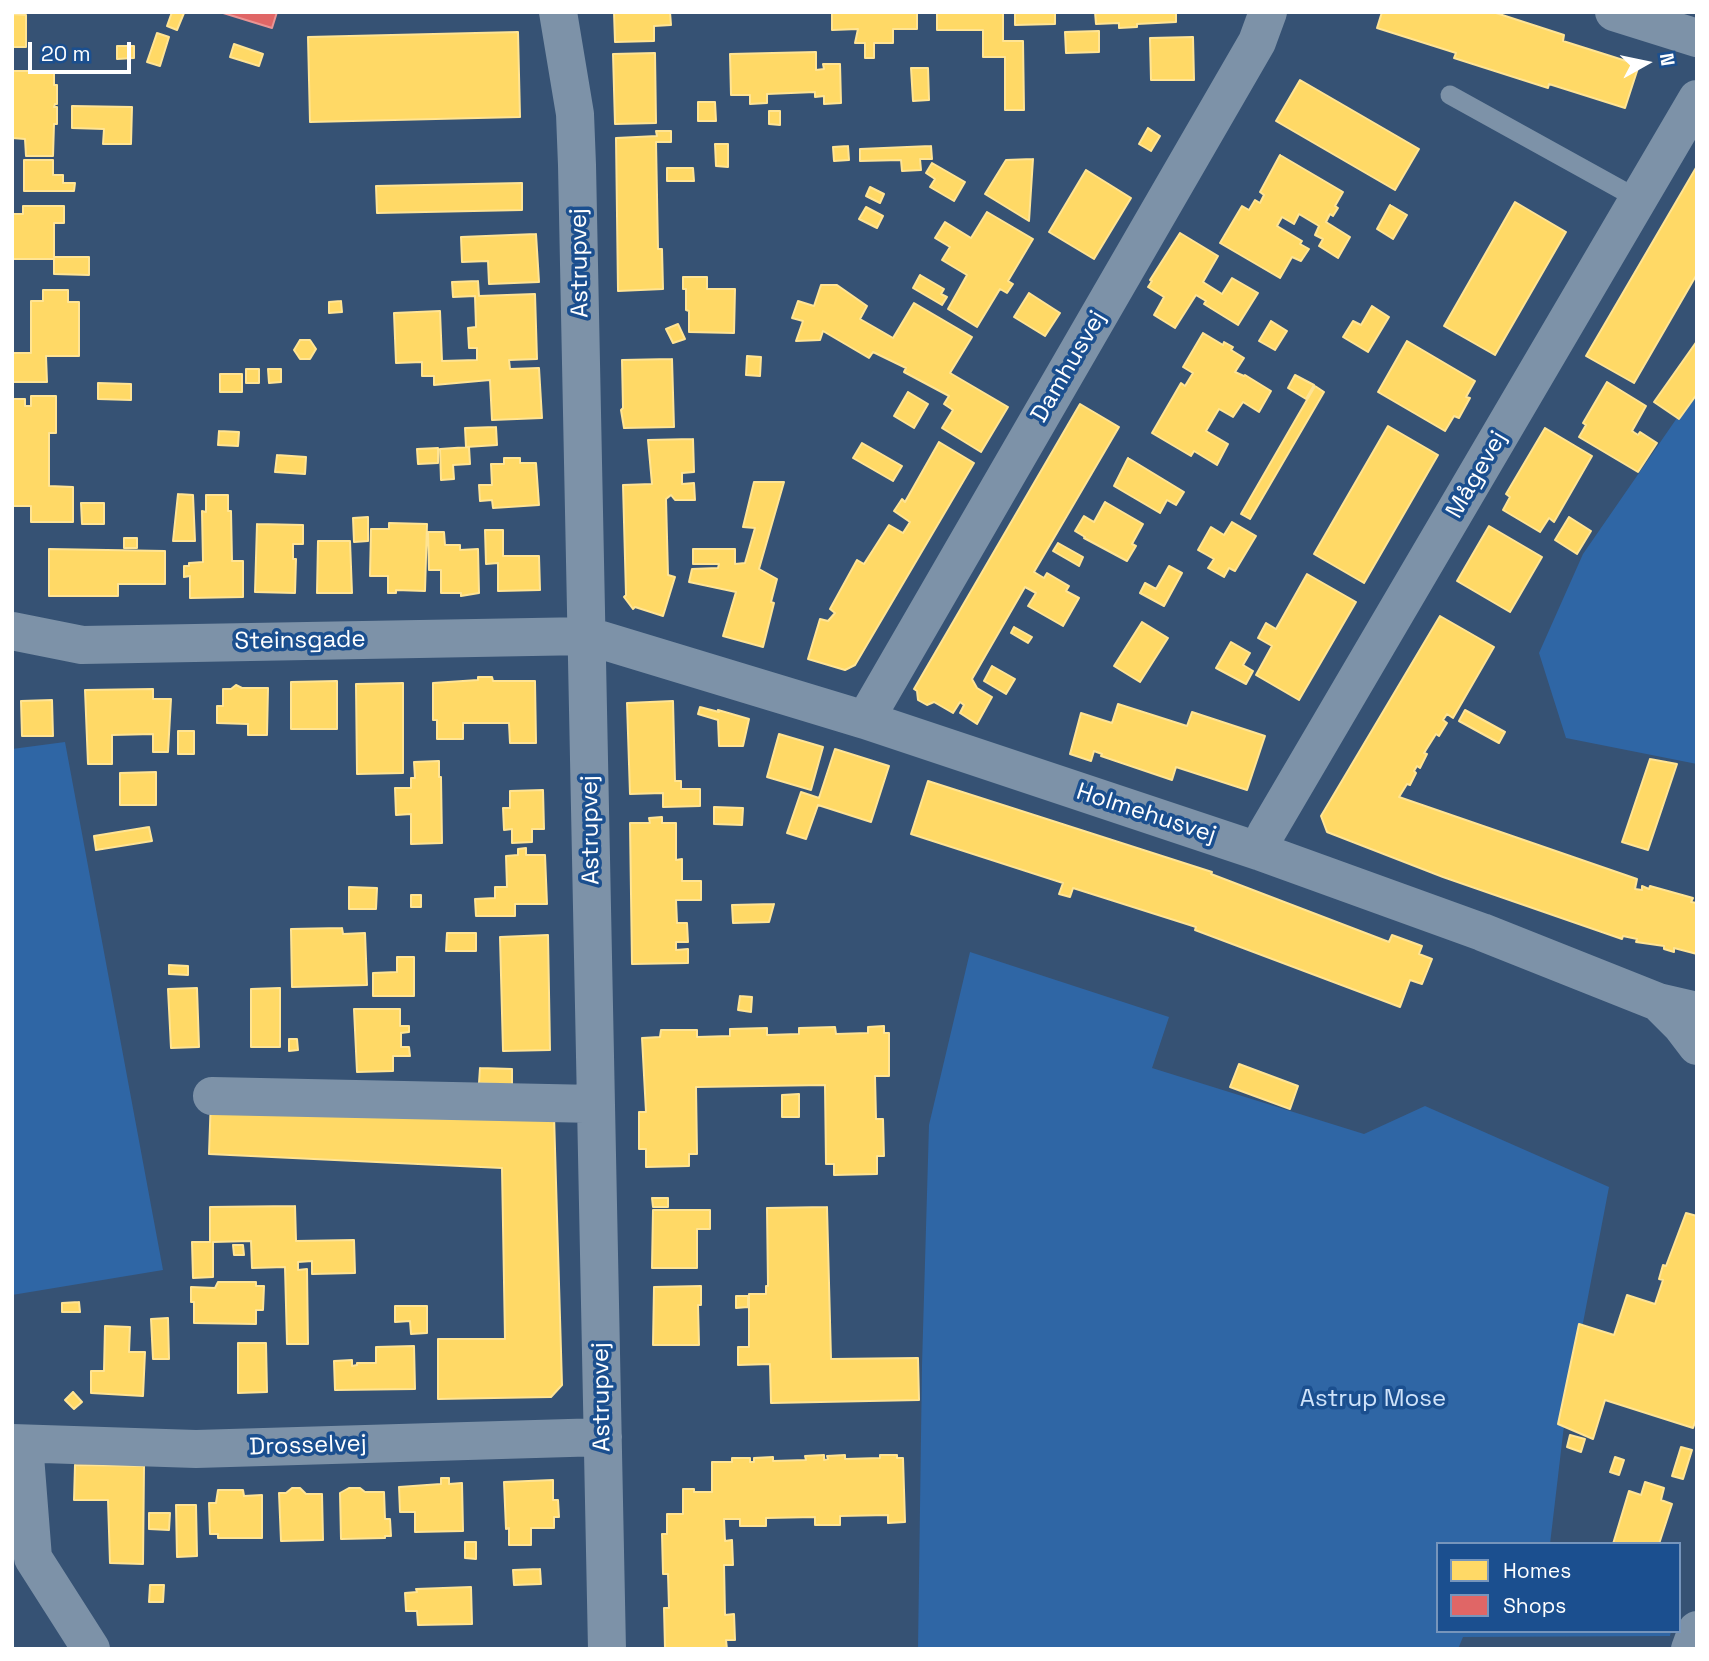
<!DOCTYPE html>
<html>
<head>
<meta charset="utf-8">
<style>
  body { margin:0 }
  #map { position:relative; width:1709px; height:1661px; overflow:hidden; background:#365274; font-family:"Space Grotesk",sans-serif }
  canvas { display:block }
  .frame { position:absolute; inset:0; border:14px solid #fff; pointer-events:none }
  .legend { position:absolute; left:1436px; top:1542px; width:245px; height:91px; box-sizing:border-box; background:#1b4f8f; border:2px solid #7695bc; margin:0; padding:9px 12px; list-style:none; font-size:21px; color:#fff }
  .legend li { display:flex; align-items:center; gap:14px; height:35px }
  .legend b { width:35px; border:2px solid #7695bc }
  .north { position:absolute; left:1611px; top:28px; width:70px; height:70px; -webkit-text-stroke:5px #1b4f8f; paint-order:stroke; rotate:81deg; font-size:19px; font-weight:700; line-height:28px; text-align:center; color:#fff }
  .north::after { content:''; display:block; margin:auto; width:24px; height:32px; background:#fff; clip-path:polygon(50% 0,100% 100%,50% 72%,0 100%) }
  .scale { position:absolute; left:28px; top:42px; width:103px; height:32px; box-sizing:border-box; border:4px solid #fff; border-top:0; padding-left:9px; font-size:21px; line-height:24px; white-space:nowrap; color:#fff; -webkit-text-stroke:5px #1b4f8f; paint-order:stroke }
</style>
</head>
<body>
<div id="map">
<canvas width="1709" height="1661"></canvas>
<div class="frame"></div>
<ul class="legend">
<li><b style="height:19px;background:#ffd966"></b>Homes</li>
<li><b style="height:19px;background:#e06666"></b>Shops</li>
</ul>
<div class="north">N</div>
<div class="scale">20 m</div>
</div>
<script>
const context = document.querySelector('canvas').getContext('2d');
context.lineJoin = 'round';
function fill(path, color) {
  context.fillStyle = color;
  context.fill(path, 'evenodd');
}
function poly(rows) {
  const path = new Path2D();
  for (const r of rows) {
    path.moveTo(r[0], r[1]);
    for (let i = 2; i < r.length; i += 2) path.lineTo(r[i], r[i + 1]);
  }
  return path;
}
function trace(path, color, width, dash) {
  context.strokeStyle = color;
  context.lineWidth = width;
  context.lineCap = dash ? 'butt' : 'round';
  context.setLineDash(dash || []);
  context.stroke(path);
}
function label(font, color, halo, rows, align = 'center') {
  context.font = font + ' "Space Grotesk",sans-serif';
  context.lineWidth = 7;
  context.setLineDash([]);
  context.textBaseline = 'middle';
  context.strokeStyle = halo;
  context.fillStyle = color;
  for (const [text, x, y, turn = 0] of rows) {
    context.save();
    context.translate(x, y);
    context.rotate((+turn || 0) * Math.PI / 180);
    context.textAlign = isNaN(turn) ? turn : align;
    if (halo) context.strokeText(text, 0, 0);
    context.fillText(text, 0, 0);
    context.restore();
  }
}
fill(poly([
  [1697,389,1697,764,1566,738,1539,653,1583,554],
  [65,742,163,1270,12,1295,12,749],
  [970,952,1169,1017,1152,1068,1364,1134,1425,1106,1609,1187,1565,1417,1550,1544,1438,1544,1438,1631,1671,1631,1670,1636,1463,1637,1458,1649,918,1649,922,1365,929,1125]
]), '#2f66a5');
const homes = poly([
  [172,12,184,13,177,30,167,26,172,12],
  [614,12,670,12,671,25,654,26,654,41,615,42,614,12],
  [832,12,917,12,917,29,893,29,893,43,874,43,874,58,865,58,865,43,855,43,858,29,832,30,832,12],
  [937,12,1003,12,1003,41,1023,41,1024,110,1005,110,1005,57,983,57,983,30,937,30,937,12],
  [1015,12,1055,12,1055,24,1015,25,1015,12],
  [1095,12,1176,12,1176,22,1137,24,1137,27,1119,28,1119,23,1096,24,1095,12],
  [1382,12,1493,12,1564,35,1563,41,1639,65,1625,108,1549,84,1548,88,1454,58,1456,53,1377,28,1382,12],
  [12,14,26,15,26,47,12,47,12,14],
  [1099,31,1099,52,1066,53,1065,32,1099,31],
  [518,32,520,117,310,122,308,37,518,32],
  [157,33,169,37,160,66,147,62,157,33],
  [1193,37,1194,80,1151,80,1150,38,1193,37],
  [234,44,263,54,259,66,230,57,234,44],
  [117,46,134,46,134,58,117,59,117,46],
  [816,52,816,70,824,69,823,64,840,64,841,103,824,104,824,96,815,97,815,92,767,94,767,103,750,104,750,95,731,95,730,54,816,52],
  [655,53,656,123,615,124,613,54,655,53],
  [911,68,928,68,929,100,913,101,911,68],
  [12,71,54,71,54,85,57,85,57,104,55,104,54,107,57,107,57,124,54,124,53,156,26,156,25,139,12,138,12,71],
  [1300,80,1419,149,1395,190,1276,121,1300,80],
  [698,102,715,102,716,121,698,121,698,102],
  [72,106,132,107,131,144,103,144,104,129,72,128,72,106],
  [769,111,780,111,780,125,769,124,769,111],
  [1148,128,1160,136,1151,151,1139,144,1148,128],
  [656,131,671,131,671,142,656,142,658,249,662,249,663,289,618,291,616,138,657,136,656,131],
  [715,144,728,144,728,167,716,166,715,144],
  [848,146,849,160,834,161,833,147,848,146],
  [931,146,932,159,920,159,921,170,902,171,901,160,860,161,860,149,931,146],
  [1280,155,1343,192,1335,206,1338,208,1333,216,1330,214,1326,222,1350,237,1338,258,1319,246,1323,239,1315,235,1319,226,1299,214,1294,224,1282,217,1277,226,1302,241,1300,244,1309,249,1301,261,1292,257,1280,278,1220,243,1242,206,1249,210,1255,200,1260,203,1264,195,1260,192,1280,155],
  [1033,159,1029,221,985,194,1006,160,1033,159],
  [24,160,53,160,53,175,63,175,63,183,75,183,74,191,24,191,24,160],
  [932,163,965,182,954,201,930,187,935,179,926,173,932,163],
  [1697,166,1697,274,1634,383,1586,356,1697,166],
  [667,168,693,168,694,181,667,181,667,168],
  [1086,170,1131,198,1094,259,1049,232,1086,170],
  [522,183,522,210,377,213,376,186,522,183],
  [870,187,884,194,880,203,866,196,870,187],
  [1515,202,1566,232,1495,355,1444,326,1515,202],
  [1390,205,1407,215,1393,239,1377,229,1390,205],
  [23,206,64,206,64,223,54,223,54,257,89,257,89,275,54,274,54,259,12,259,12,214,23,214,23,206],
  [866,207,883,216,877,228,859,219,866,207],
  [987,212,1033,239,1008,281,1013,284,1007,293,1000,289,977,327,948,309,967,275,942,260,950,247,935,238,945,222,971,238,987,212],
  [1180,233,1218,256,1203,282,1222,294,1232,278,1258,293,1238,325,1204,304,1206,301,1196,295,1175,328,1154,315,1164,297,1148,287,1152,281,1150,280,1180,233],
  [536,234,539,282,489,284,488,261,462,262,461,237,536,234],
  [920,275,944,289,941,294,947,297,942,305,913,288,920,275],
  [683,277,707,277,707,289,735,289,734,333,689,332,689,311,686,310,686,289,683,289,683,277],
  [478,281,479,296,535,294,537,359,509,360,510,369,539,368,542,418,492,420,490,380,434,385,434,376,422,376,422,362,396,363,394,313,440,311,442,361,477,360,477,348,469,348,468,328,476,327,475,296,453,297,452,282,478,281],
  [821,285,837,285,867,306,860,319,893,338,914,303,972,337,950,373,1008,407,981,452,942,428,953,410,944,404,949,396,904,372,906,368,873,352,869,358,823,331,820,340,796,341,803,321,792,318,798,301,814,306,821,285],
  [43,290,68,290,68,302,79,302,79,356,46,356,47,382,12,382,12,353,31,353,31,301,43,301,43,290],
  [1029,293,1060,313,1045,336,1014,317,1029,293],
  [341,301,342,312,329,313,329,302,341,301],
  [1372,306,1389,317,1368,352,1343,337,1353,321,1361,325,1372,306],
  [1271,321,1287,331,1275,350,1259,341,1271,321],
  [678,324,685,339,673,343,666,329,678,324],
  [1203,333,1223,345,1224,342,1233,347,1231,350,1244,358,1235,372,1244,376,1245,375,1271,391,1259,412,1243,402,1233,417,1219,409,1206,431,1228,444,1217,465,1194,451,1191,456,1152,433,1181,383,1185,386,1193,373,1183,367,1203,333],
  [300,340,310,340,316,349,310,359,300,359,294,350,300,340],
  [1407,341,1475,381,1466,397,1470,398,1459,418,1454,416,1445,431,1378,392,1407,341],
  [1697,341,1697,394,1679,419,1654,402,1697,341],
  [747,356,761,357,760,376,746,375,747,356],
  [672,359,674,427,624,428,621,410,623,408,622,360,672,359],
  [246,369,259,369,259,383,246,383,246,369],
  [268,369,281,369,281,382,269,383,268,369],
  [220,374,242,374,242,392,220,392,220,374],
  [1295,375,1314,385,1306,399,1288,388,1295,375],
  [1607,382,1646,406,1632,431,1638,435,1640,432,1657,443,1638,472,1579,437,1586,425,1583,423,1607,382],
  [98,383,131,384,131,400,98,399,98,383],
  [1315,386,1324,392,1250,519,1241,514,1315,386],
  [908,392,928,404,914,428,894,416,908,392],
  [31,396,56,396,56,433,49,433,49,486,73,487,73,522,31,522,31,506,12,506,12,399,25,399,25,406,31,406,31,396],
  [1080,404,1119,427,1034,572,1044,578,1047,573,1069,586,1066,591,1079,598,1063,626,1028,606,1036,593,1025,587,972,679,977,688,992,697,977,724,960,713,964,705,960,702,953,713,934,702,927,705,918,700,917,691,914,689,1080,404],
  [1388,426,1438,455,1364,583,1314,554,1388,426],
  [496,427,497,445,466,447,465,428,496,427],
  [1545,428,1592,456,1554,522,1549,518,1540,532,1503,510,1510,497,1506,494,1545,428],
  [219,431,239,432,238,446,218,445,219,431],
  [693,439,694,472,682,473,682,484,694,483,695,500,675,500,671,495,666,499,668,575,675,577,663,616,635,607,633,609,624,597,626,595,623,485,652,484,648,440,693,439],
  [939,442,974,463,855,665,845,670,808,659,820,619,828,621,835,613,830,609,857,560,864,564,889,525,903,533,910,522,894,511,902,499,905,502,939,442],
  [862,443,902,466,893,481,853,458,862,443],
  [469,447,470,464,453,465,454,479,441,480,440,449,469,447],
  [438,448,438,463,418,464,417,449,438,448],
  [277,455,306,457,305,474,275,472,277,455],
  [504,458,520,458,520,463,536,463,539,505,493,508,492,500,480,501,479,485,492,485,491,464,504,464,504,458],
  [1128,458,1184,492,1176,505,1167,500,1160,513,1114,486,1128,458],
  [754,482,784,482,759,569,777,579,771,602,774,603,763,647,723,636,736,592,689,582,692,569,718,568,719,564,693,564,693,549,735,549,735,564,745,563,755,528,743,527,754,482],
  [178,494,193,495,195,541,173,541,178,494],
  [206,495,228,495,228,511,231,511,232,561,243,561,243,597,190,598,190,576,184,577,184,566,189,566,189,563,203,562,202,511,206,512,206,495],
  [1105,502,1143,524,1132,544,1136,546,1127,561,1084,538,1085,537,1075,531,1084,516,1094,522,1105,502],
  [81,503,104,503,104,524,82,524,81,503],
  [368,517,368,541,354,542,353,518,368,517],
  [1569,517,1591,531,1577,554,1555,540,1569,517],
  [1232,522,1256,536,1235,571,1229,568,1224,577,1208,568,1214,559,1198,550,1211,527,1224,535,1232,522],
  [389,523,427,524,425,591,396,590,396,593,388,593,388,576,370,576,371,529,389,529,389,523],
  [257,524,303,525,303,544,293,544,293,559,296,559,295,593,255,592,257,524],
  [1489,526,1542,557,1510,612,1457,581,1489,526],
  [485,530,503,530,503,556,539,556,540,590,498,591,498,563,486,564,485,530],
  [428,532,444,532,445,545,460,545,460,550,478,549,479,593,461,596,461,593,441,593,441,570,429,570,428,532],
  [124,538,137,538,137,548,124,548,124,538],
  [318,541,350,541,352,593,317,593,318,541],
  [1058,543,1083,557,1079,566,1053,551,1058,543],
  [49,549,165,551,165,584,118,584,118,596,49,596,49,549],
  [1169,566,1182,573,1164,606,1140,593,1145,583,1156,589,1169,566],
  [1307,574,1356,602,1299,700,1256,675,1272,646,1258,638,1266,623,1276,629,1307,574],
  [1440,616,1494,647,1453,718,1447,714,1443,720,1447,723,1439,736,1436,734,1424,753,1427,754,1420,768,1417,766,1414,771,1416,773,1410,785,1407,784,1399,797,1637,879,1635,889,1642,890,1642,886,1649,889,1650,886,1693,898,1691,902,1697,903,1697,954,1674,948,1674,952,1664,949,1664,946,1636,942,1637,939,1623,936,1622,939,1443,877,1327,832,1321,816,1440,616],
  [1142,622,1168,638,1140,682,1114,666,1142,622],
  [1014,627,1032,637,1028,643,1011,633,1014,627],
  [1231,642,1250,653,1243,665,1253,671,1246,684,1216,668,1231,642],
  [992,666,1015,679,1006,694,984,681,992,666],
  [478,677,492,677,493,681,535,681,536,743,510,743,509,723,463,723,463,739,437,739,437,720,433,720,433,683,478,680,478,677],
  [337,681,337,729,291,729,291,682,337,681],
  [403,683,403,773,357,774,356,684,403,683],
  [236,685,242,688,268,688,267,735,248,735,248,724,217,723,217,706,223,706,223,689,231,689,236,685],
  [153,689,153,699,171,699,168,752,153,752,153,734,112,735,112,764,88,764,85,690,153,689],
  [52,700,53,736,22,736,21,701,52,700],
  [673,701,675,781,681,781,681,789,700,789,700,806,663,807,663,793,630,794,627,703,673,701],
  [1118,704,1187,726,1192,712,1265,736,1247,790,1176,767,1172,780,1101,756,1102,754,1094,751,1091,761,1070,754,1081,713,1112,723,1118,704],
  [700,707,719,712,718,710,749,719,743,746,719,746,718,720,698,714,700,707],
  [1465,710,1505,732,1499,743,1459,721,1465,710],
  [178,731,194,731,194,754,178,754,178,731],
  [779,734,823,747,811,790,767,777,779,734],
  [835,749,889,766,871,822,818,805,806,839,787,833,801,792,819,798,835,749],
  [1650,759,1677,764,1648,850,1622,842,1650,759],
  [439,761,439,777,441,777,442,843,411,844,411,814,396,815,395,788,411,788,411,778,415,778,414,762,439,761],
  [156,772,156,805,120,805,120,773,156,772],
  [928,781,1212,872,1211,874,1389,942,1392,935,1422,946,1419,954,1432,959,1422,984,1410,980,1400,1007,1195,930,1196,927,1073,888,1070,897,1059,894,1063,883,911,834,928,781],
  [543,790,544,829,532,829,532,842,512,843,512,829,504,830,503,808,510,808,510,791,543,790],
  [714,807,743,808,742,825,714,824,714,807],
  [662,817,662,823,676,823,676,860,682,859,682,881,701,881,701,900,676,900,677,923,687,923,688,942,676,942,676,950,688,949,688,963,632,964,630,823,650,823,649,818,662,817],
  [149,827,152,841,96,850,94,836,149,827],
  [526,848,526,855,545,855,547,904,515,904,515,916,476,916,475,899,495,898,495,887,507,887,506,856,518,855,518,849,526,848],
  [349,887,377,888,376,909,349,909,349,887],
  [411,895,421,895,421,907,411,907,411,895],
  [774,904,769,922,733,923,732,905,774,904],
  [342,928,343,934,365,933,367,985,292,987,291,929,342,928],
  [447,933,476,933,476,951,446,951,447,933],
  [548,935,550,1050,503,1051,500,937,548,935],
  [397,957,414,957,414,996,373,996,373,973,397,972,397,957],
  [169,965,188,966,188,975,169,974,169,965],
  [197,988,199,1047,171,1048,168,989,197,988],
  [280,988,280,1047,251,1047,251,989,280,988],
  [740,996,752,997,751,1012,738,1010,740,996],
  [354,1009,400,1009,400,1026,409,1026,409,1032,401,1033,401,1047,409,1047,410,1056,393,1056,393,1071,357,1072,354,1009],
  [884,1026,884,1033,889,1033,889,1076,875,1076,876,1119,883,1119,884,1156,877,1156,877,1174,834,1175,834,1164,826,1164,825,1085,696,1087,697,1154,689,1154,689,1166,646,1167,646,1149,639,1149,639,1112,646,1112,642,1038,660,1037,661,1030,697,1030,697,1037,730,1036,730,1029,767,1028,767,1035,799,1034,799,1028,835,1027,836,1034,868,1033,868,1027,884,1026],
  [289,1039,297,1039,298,1050,289,1051,289,1039],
  [1239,1064,1298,1086,1290,1109,1230,1087,1239,1064],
  [480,1068,512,1069,512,1085,479,1083,480,1068],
  [799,1094,799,1117,782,1117,782,1095,799,1094],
  [211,1097,554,1115,562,1385,551,1397,438,1399,438,1339,505,1339,502,1168,209,1154,211,1097],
  [652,1198,668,1198,668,1207,653,1207,652,1198],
  [295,1206,296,1241,354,1240,355,1273,312,1274,312,1261,298,1262,298,1270,307,1269,308,1344,287,1344,285,1267,252,1268,251,1241,213,1242,213,1277,193,1278,192,1242,210,1242,210,1207,295,1206],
  [827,1207,831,1359,918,1358,919,1400,771,1403,770,1364,738,1365,738,1347,749,1347,749,1294,766,1294,766,1286,768,1286,767,1208,827,1207],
  [653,1210,710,1210,710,1229,697,1229,697,1268,652,1268,653,1210],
  [1686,1213,1697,1216,1697,1417,1693,1428,1605,1400,1593,1439,1558,1424,1579,1324,1614,1335,1627,1295,1655,1304,1663,1280,1659,1279,1663,1265,1666,1266,1686,1213],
  [233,1245,243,1245,244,1255,234,1255,233,1245],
  [218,1282,256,1282,256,1286,264,1286,263,1310,256,1310,256,1324,194,1323,194,1302,191,1302,191,1287,215,1288,218,1282],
  [701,1286,701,1305,698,1305,699,1345,653,1345,654,1287,701,1286],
  [736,1296,748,1296,748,1307,736,1308,736,1296],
  [79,1302,80,1312,62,1312,62,1303,79,1302],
  [395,1306,427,1306,427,1333,411,1334,410,1321,395,1322,395,1306],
  [168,1318,169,1359,153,1359,151,1319,168,1318],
  [105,1326,130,1327,129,1352,145,1352,143,1396,91,1393,91,1371,104,1371,105,1326],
  [238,1343,266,1343,267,1392,238,1393,238,1343],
  [414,1346,415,1389,335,1390,334,1361,352,1360,352,1366,357,1365,357,1363,376,1363,376,1347,414,1346],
  [73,1392,82,1402,74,1409,65,1400,73,1392],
  [1570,1435,1585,1439,1581,1452,1567,1447,1570,1435],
  [1681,1447,1692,1450,1683,1479,1672,1476,1681,1447],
  [824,1455,824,1460,828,1459,827,1456,845,1455,845,1459,880,1458,880,1455,897,1455,897,1458,903,1458,905,1522,888,1523,888,1515,840,1516,840,1525,815,1525,815,1517,766,1518,766,1526,740,1526,740,1519,724,1519,725,1541,732,1540,733,1565,724,1565,725,1615,734,1614,735,1640,726,1640,727,1649,665,1648,664,1608,669,1608,668,1574,663,1574,662,1534,667,1534,667,1514,683,1514,683,1489,694,1489,694,1492,712,1492,712,1462,732,1462,732,1458,750,1458,750,1462,754,1462,754,1458,773,1457,773,1461,806,1460,805,1456,824,1455],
  [1615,1457,1624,1460,1619,1475,1610,1472,1615,1457],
  [75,1465,144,1466,143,1564,110,1563,108,1500,74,1500,75,1465],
  [441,1478,449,1478,449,1484,462,1483,463,1531,415,1532,415,1512,400,1512,399,1487,441,1484,441,1478],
  [553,1480,553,1500,558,1500,559,1517,554,1517,554,1528,531,1528,531,1545,509,1545,509,1528,506,1529,504,1482,553,1480],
  [1645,1482,1664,1488,1661,1500,1672,1504,1659,1544,1613,1544,1629,1491,1641,1495,1645,1482],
  [292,1488,300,1488,306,1494,322,1494,323,1540,281,1541,279,1493,286,1493,292,1488],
  [349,1488,360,1488,365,1492,384,1492,385,1519,390,1519,391,1536,385,1536,385,1538,341,1539,340,1493,349,1488],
  [218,1490,243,1490,244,1496,262,1495,262,1538,218,1538,218,1534,210,1534,209,1503,216,1503,218,1490],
  [176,1505,196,1505,197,1556,177,1557,176,1505],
  [149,1513,170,1513,169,1530,149,1529,149,1513],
  [465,1542,476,1542,476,1559,465,1558,465,1542],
  [540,1569,541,1584,514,1585,513,1570,540,1569],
  [150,1585,164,1585,163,1602,149,1602,150,1585],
  [471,1587,472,1624,418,1625,417,1611,406,1611,405,1593,417,1592,416,1589,471,1587]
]);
fill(homes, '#ffd966');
trace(homes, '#ffe494', 2);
const shops = poly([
  [220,12,277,12,272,28,220,12]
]);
fill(shops, '#e06666');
trace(shops, '#e99494', 2);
trace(poly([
  [1450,95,1638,199]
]), '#7d92a8', 19);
trace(poly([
  [558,12,575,114,577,165,607,1649],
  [12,631,82,645,588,636,865,720,1258,851,1482,932,1658,1002,1697,1011],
  [865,720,1257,42,1268,12],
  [1258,851,1267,832,1697,99],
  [1658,1002,1681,1025,1697,1046],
  [212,1096,596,1104],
  [12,1443,196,1449,603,1437],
  [27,1444,25,1456,33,1558,91,1649],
  [1690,1649,1697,1630]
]), '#7d92a8', 38);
trace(poly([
  [1614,12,1697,38]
]), '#7d92a8', 38);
label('24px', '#fff', '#1b4f8f', [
  ["Astrupvej",580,263,-91],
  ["Damhusvej",1069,367,-60],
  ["Mågevej",1477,475,-60],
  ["Steinsgade",300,641,-1],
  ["Holmehusvej",1146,814,18],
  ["Astrupvej",591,830,-91],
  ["Astrupvej",602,1397,-91],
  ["Drosselvej",308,1446,-2]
]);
label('24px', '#cfe3fa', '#1b4f8f', [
  ["Astrup Mose",1373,1399]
]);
</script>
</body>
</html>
